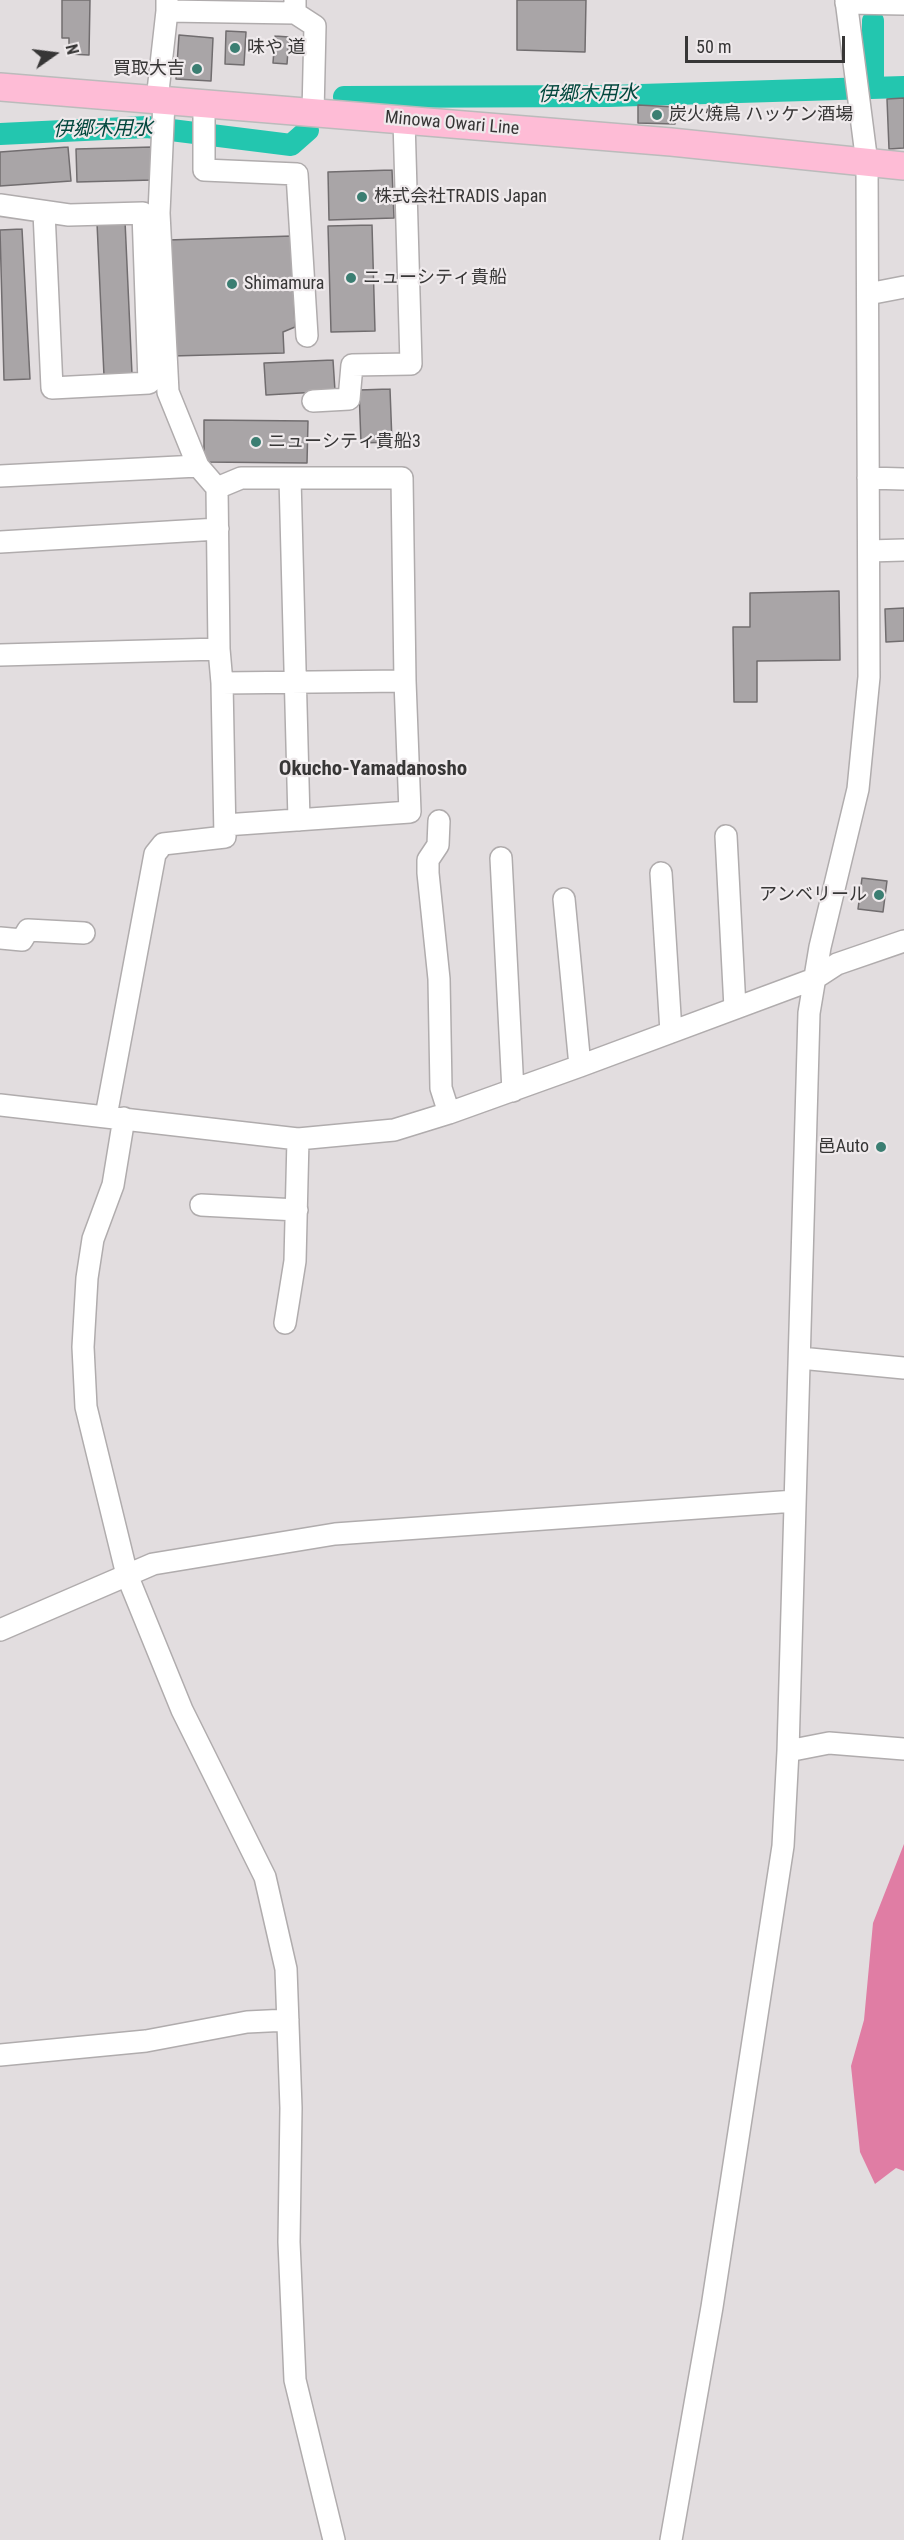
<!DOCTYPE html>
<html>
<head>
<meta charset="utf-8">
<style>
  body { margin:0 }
  #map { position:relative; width:904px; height:2540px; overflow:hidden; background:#e2dddf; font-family:"Roboto Condensed",sans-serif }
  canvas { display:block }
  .north { position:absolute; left:24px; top:24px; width:60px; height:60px; -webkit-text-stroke:4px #efeaec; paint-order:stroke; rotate:76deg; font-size:16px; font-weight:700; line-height:24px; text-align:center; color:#373636 }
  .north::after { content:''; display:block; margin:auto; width:21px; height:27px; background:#373636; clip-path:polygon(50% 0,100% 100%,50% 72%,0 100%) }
  .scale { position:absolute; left:685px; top:36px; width:160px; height:27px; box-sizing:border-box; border:3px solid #373636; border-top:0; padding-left:8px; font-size:18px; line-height:21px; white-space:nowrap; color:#373636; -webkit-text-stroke:4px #efeaec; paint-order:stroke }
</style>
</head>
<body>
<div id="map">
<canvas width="904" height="2540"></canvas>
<div class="north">N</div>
<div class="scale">50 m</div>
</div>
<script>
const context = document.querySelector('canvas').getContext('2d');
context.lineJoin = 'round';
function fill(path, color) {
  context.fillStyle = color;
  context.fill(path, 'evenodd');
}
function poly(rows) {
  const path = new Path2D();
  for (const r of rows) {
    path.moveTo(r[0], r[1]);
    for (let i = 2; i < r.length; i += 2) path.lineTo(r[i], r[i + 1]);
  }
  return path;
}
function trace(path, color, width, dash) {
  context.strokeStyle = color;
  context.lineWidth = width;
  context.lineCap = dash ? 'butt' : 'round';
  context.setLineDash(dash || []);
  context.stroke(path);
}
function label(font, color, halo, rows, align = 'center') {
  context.font = font + ' "Roboto Condensed","Noto Sans JP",sans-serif';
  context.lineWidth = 4.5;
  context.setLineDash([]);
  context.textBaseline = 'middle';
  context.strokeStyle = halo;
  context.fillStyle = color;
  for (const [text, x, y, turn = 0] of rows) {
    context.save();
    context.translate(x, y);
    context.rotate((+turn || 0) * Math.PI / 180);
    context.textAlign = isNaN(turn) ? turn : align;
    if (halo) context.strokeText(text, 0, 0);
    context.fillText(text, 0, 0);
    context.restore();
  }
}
fill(poly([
  [904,1844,904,2171,896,2168,875,2184,860,2152,851,2066,864,2020,873,1923]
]), '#e07da4');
trace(poly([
  [873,21,873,88],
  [344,97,608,96,904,87],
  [0,134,147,127,291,145,308,130]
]), '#23c6af', 22);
const building = poly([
  [62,0,90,0,89,55,69,54,69,38,62,38,62,0],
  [517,0,586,0,585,52,517,50,517,0],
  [226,31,246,32,244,65,225,64,226,31],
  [179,35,213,38,211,81,176,79,179,35],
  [275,36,289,37,287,64,273,63,275,36],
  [904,98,904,148,889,149,887,99,904,98],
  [638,105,675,107,675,124,638,123,638,105],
  [68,147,71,181,0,186,0,152,68,147],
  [153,147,153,180,77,182,76,149,153,147],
  [392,170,394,218,329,220,328,172,392,170],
  [125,221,132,374,104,376,97,223,125,221],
  [372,225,375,331,331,332,328,226,372,225],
  [22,229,30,379,4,380,0,230,22,229],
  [292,236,295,327,283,332,284,353,172,356,168,240,292,236],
  [333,360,335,391,266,395,264,363,333,360],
  [390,389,392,442,361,443,359,390,390,389],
  [204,420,308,421,307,463,204,462,204,420],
  [839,591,840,660,757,661,757,702,734,702,733,627,750,627,750,593,839,591],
  [904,608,904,641,886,642,885,609,904,608],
  [862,878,887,881,883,912,858,909,862,878]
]);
fill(building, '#a9a5a7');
trace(building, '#716d6f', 1.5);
const minor = poly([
  [167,0,167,11,295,13,295,0],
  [846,3,904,4],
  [295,13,315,26,313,113],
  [157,100,167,11],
  [204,104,204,170,297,174,307,336],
  [0,205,69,215,143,213,149,383,52,388,44,212],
  [868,294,904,287],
  [313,401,349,399,352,365,411,364,404,120],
  [0,476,198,466],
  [290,478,299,820],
  [868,478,904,479],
  [217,488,241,478,402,478,405,681,222,683,219,649],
  [0,542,218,529],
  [869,551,904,550],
  [0,655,219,649,217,488,198,466,168,392,159,213,164,101],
  [439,821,438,845,428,860,428,873,439,979,441,1088,449,1113],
  [225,825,410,812,405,681],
  [726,836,735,1008],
  [501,858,513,1091],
  [661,873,671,1032],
  [564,899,580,1066],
  [0,938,22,940,28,930,84,933],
  [0,1105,298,1139,394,1130,449,1113,580,1066,814,979,837,964,904,941],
  [106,1116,155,854,163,844,225,837,222,683],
  [124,1118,113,1185,93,1239,87,1278,83,1347,86,1407,127,1575,182,1710,265,1877,286,1969,291,2108,289,2242,295,2380,334,2540],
  [201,1205,297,1210],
  [285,1323,295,1261,298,1139],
  [800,1358,904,1368],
  [0,1630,153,1564,335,1534,795,1501],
  [788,1751,829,1743,904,1749],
  [0,2055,146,2041,247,2022,288,2020],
  [671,2540,712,2307,783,1846,788,1751,809,1013,820,947,858,789,869,677,867,163,846,0]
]);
const major = poly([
  [0,87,671,142,904,166]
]);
trace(minor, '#b0acad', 24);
trace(major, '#bbb', 30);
trace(minor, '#fff', 21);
trace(major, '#febcd6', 27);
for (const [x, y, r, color] of [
  [235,48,6,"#3b7e72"],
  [197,69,6,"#3b7e72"],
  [657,115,6,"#3b7e72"],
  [362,197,6,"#3b7e72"],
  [351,278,6,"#3b7e72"],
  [232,284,6,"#3b7e72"],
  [256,442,6,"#3b7e72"],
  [879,895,6,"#3b7e72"],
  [881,1147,6,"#3b7e72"]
]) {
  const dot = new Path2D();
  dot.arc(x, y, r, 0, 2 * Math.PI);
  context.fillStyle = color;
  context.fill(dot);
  trace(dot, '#efeaec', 2);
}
label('18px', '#373636', '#efeaec', [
  ["味や 道",247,48],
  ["買取大吉",185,69,"right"],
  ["炭火焼鳥 ハッケン酒場",669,115],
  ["株式会社TRADIS Japan",374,197],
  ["ニューシティ貴船",363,278],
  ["Shimamura",244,284],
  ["ニューシティ貴船3",268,442],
  ["アンベリール",867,895,"right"],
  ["邑Auto",869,1147,"right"]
], 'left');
label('18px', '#373636', '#efeaec', [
  ["Minowa Owari Line",452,124,5]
]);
label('italic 20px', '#02473d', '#efeaec', [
  ["伊郷木用水",588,95,-1],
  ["伊郷木用水",103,130,-1]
]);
label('bold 21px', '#373636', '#efeaec', [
  ["Okucho-Yamadanosho",373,770]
]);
</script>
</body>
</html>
